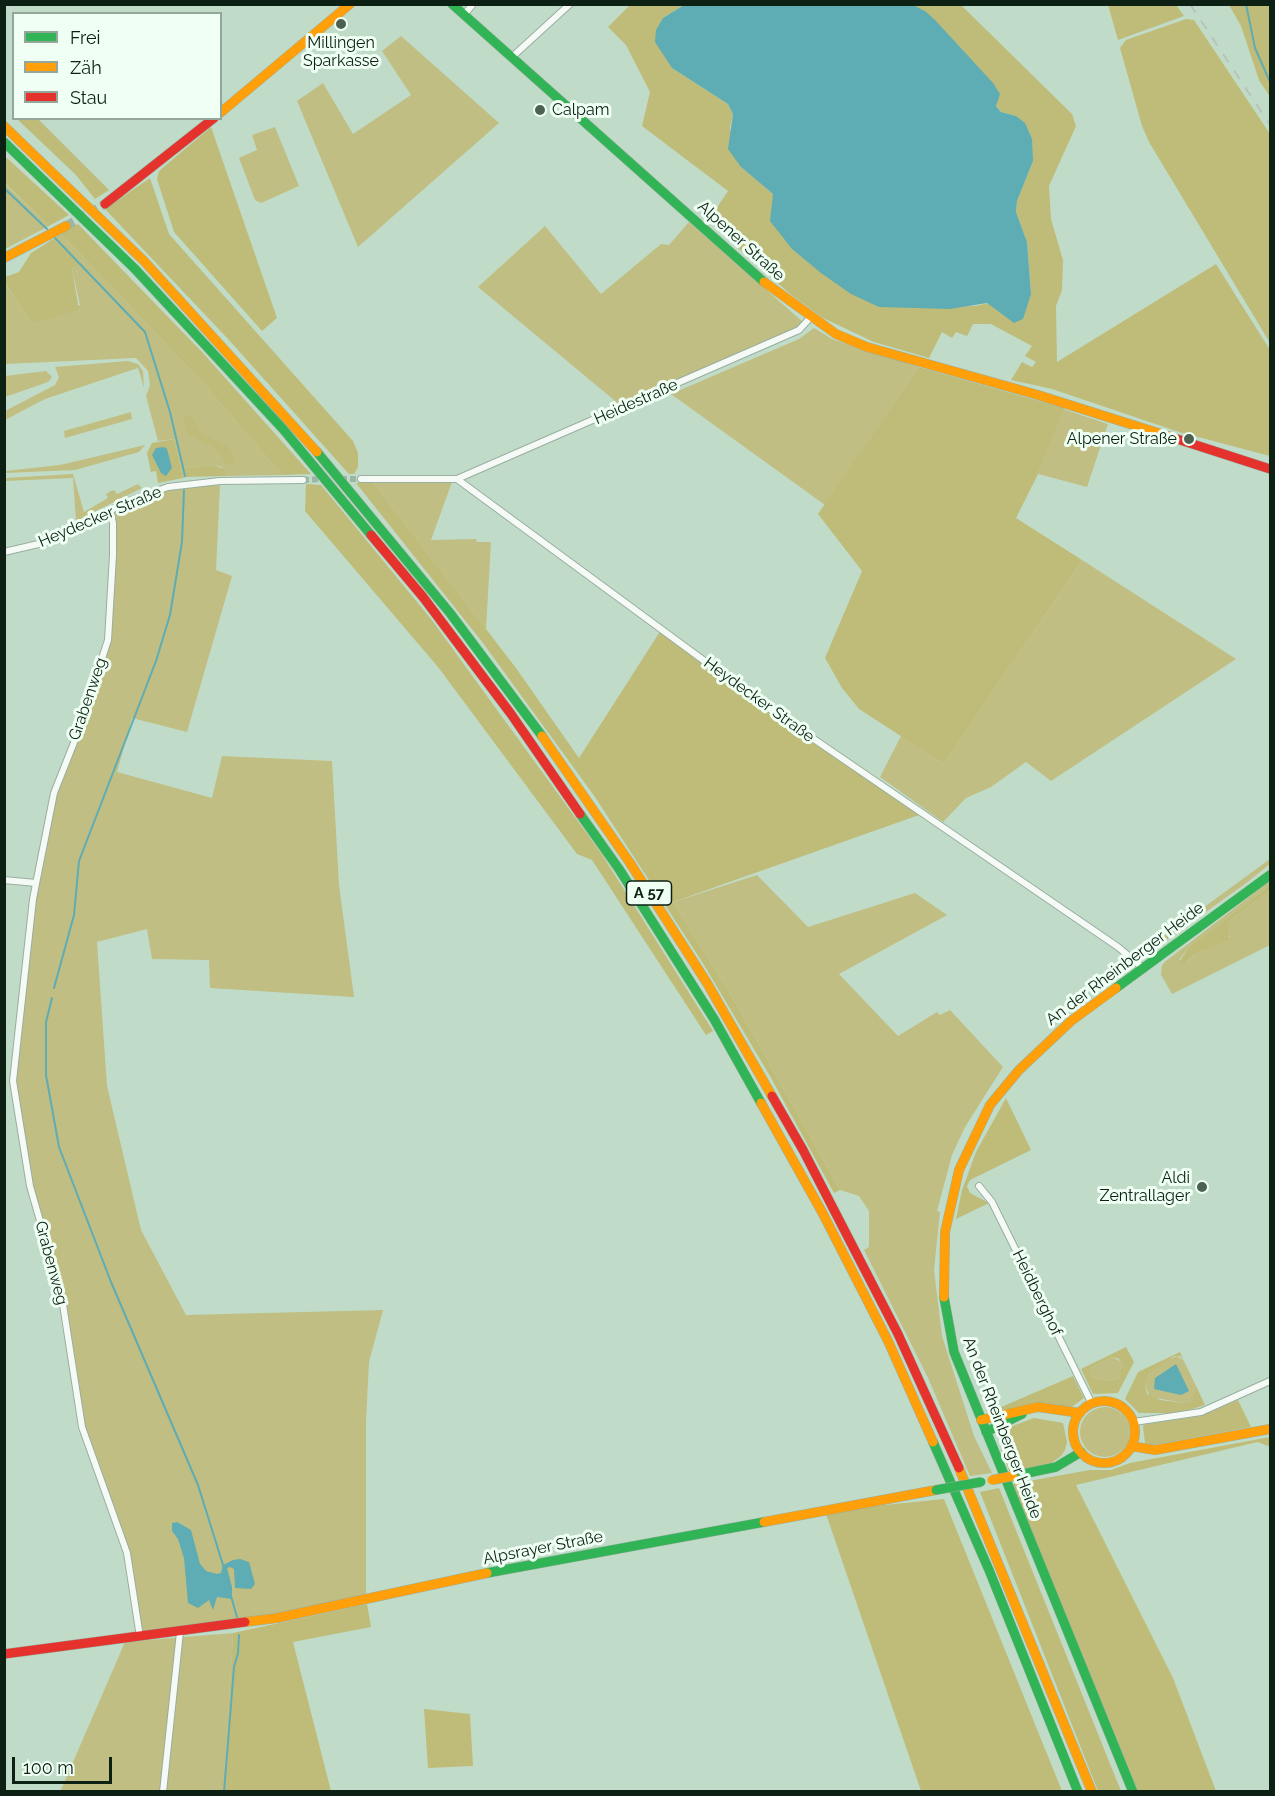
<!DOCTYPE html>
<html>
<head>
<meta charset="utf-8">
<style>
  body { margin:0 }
  #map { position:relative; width:1275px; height:1796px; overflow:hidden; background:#c0dcc8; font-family:Raleway,sans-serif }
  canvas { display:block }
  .frame { position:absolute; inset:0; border:6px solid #0c2013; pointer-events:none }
  .legend { position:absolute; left:12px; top:12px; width:210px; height:108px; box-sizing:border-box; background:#effff3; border:2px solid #94a699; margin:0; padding:8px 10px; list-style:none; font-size:18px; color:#0c2013 }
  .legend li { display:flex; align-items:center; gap:12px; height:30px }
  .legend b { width:30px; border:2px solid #94a699 }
  .scale { position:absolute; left:12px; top:1757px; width:100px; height:27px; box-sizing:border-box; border:3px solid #0c2013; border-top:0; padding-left:8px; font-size:18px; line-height:21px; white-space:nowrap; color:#0c2013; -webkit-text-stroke:4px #effff3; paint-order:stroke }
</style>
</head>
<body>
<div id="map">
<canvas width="1275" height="1796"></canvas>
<div class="frame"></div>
<ul class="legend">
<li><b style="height:8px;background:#30b455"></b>Frei</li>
<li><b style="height:8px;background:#ff9f0a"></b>Zäh</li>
<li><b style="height:8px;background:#e5322d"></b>Stau</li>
</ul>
<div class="scale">100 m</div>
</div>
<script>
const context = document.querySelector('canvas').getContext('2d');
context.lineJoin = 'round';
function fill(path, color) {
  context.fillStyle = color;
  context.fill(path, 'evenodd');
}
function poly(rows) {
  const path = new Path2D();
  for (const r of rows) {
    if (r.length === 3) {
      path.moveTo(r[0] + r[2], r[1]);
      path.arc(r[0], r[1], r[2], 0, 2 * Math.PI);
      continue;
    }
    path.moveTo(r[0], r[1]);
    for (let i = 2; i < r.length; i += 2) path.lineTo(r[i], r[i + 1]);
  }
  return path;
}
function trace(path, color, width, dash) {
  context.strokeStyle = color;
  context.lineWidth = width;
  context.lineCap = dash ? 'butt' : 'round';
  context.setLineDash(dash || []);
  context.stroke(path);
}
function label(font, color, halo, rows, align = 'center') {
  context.font = font + ' Raleway,sans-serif';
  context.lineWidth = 6;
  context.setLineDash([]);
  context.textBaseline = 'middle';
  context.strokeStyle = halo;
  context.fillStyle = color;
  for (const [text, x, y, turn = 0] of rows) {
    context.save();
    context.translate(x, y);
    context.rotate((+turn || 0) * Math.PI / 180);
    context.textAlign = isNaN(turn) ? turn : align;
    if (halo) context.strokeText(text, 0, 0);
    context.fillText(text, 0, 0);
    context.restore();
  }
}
fill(poly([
  [401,36,499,123,358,247,297,101,323,83,353,134,411,95,382,51],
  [275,127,299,186,261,203,255,200,239,158,257,150,252,135],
  [4,183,46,223,47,227,5,249],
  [689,222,803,322,784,335,620,405,478,287,545,226,601,294,661,244,669,245],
  [61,234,204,384,282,475,227,476,222,467,214,465,186,468,186,477,183,478,174,439,158,441,146,396,150,385,148,371,136,358,5,364,4,282,31,323,80,305,72,269,78,265,53,239],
  [814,328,832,339,919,367,825,505,671,394,799,339],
  [128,361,138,364,143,371,144,388,138,368,45,399,5,420,5,411,55,385,59,377,55,367],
  [46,371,52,377,48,382,5,397,5,376],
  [1063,409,1108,424,1087,487,1038,474],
  [131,412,132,419,65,438,64,431],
  [145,445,139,452,75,470,5,473,5,471,60,465],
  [73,474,84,512,108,498,106,494,111,491,114,490,117,494,138,484,142,488,76,521,73,478,5,481,5,478],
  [373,482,452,482,431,540,476,539,477,542,491,542,486,629],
  [220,485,216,570,232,576,187,732,132,718,117,772,212,798,222,756,332,761,339,885,354,997,210,988,209,960,152,959,147,929,97,942,107,1086,141,1230,186,1315,383,1310,369,1362,366,1421,366,1600,140,1637,127,1553,82,1427,62,1298,30,1186,13,1081,33,899,54,793,108,640,111,613,110,515,149,496,174,489],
  [1082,560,1236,659,1051,781,1026,762,991,787,966,798,943,822,880,777,901,736,944,764],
  [1270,859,1270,864,1245,884,1145,955,1140,954],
  [757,875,808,927,915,893,947,915,839,974,898,1036,937,1012,940,1015,950,1010,1003,1067,965,1127,952,1155,937,1211,940,1212,934,1270,942,1336,974,1436,992,1473,970,1476,928,1378,864,1250,869,1247,869,1211,859,1196,840,1190,731,995,673,902],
  [1270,881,1270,885,1189,947,1179,960,1188,961,1197,953,1230,937,1227,931,1228,922,1270,891,1270,945,1172,994,1161,975,1162,965,1166,961],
  [1177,1356,1184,1361,1197,1388,1196,1395,1191,1401,1184,1403,1150,1397,1145,1385,1149,1374,1162,1362],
  [1112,1357,1122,1362,1123,1368,1119,1378,1106,1381,1090,1377,1090,1368],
  [1105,1432,25],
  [233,1633,224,1791,60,1792,125,1642]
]), '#c0be82');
fill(poly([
  [630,5,684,5,663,18,672,68,728,104,733,114,730,128,741,167,773,194,879,307,914,307,975,306,1031,294,1027,242,1016,212,1017,201,1033,161,1016,116,1001,112,925,11,911,5,961,5,1072,114,1076,126,1049,186,1051,219,1063,260,1062,290,1056,306,1057,362,1216,264,1270,350,1270,456,1179,432,1052,389,1011,380,1022,362,1032,367,1036,362,1025,356,1032,346,991,324,973,324,967,336,956,332,952,338,942,332,929,358,874,342,823,318,790,294,708,221,728,191,642,126,650,92,626,45,608,27],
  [1108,5,1176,5,1184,16,1118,40],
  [1229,5,1270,5,1270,97,1259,80,1241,26],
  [1186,19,1194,20,1270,134,1270,343,1149,142,1142,126,1120,48,1126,40],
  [17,119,38,119,109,190,95,199,76,175],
  [211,127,277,318,262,331,174,232,157,179,159,171],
  [4,156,8,159,69,215,47,227,46,223,5,183],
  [150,178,169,234,353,441,358,453,358,467,354,474,349,474,229,340,105,209],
  [78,224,202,352,311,474,282,475,204,384,61,234],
  [53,239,79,265,72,269,79,310,31,323,5,283,5,277,19,272,31,253],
  [919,367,1064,408,1038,474,1016,518,1082,560,944,764,859,709,842,688,825,658,862,571,818,514],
  [187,415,193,418,199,432,229,447,234,457,232,464,227,464,216,449,187,433,183,421],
  [174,439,183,478,158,483,156,471,151,472,147,453,152,443],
  [214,465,225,469,227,476,186,477,186,468],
  [373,482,516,668,579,758,661,630,919,815,673,902,731,995,840,1190,834,1193,770,1076,704,965,595,797,483,643,356,483],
  [306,484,321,485,431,619,601,853,713,1031,706,1035,592,860,577,854,438,667,305,511],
  [1270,885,1270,891,1228,922,1229,939,1197,953,1185,963,1179,962,1189,947],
  [1006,1098,1031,1150,970,1180,967,1186,970,1193,989,1203,956,1219,962,1190,976,1152],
  [1126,1347,1134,1362,1118,1393,1093,1394,1081,1369],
  [1112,1357,1119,1359,1123,1365,1119,1378,1106,1381,1090,1377,1090,1368],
  [1180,1352,1184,1361,1180,1356,1174,1356,1149,1374,1145,1385,1147,1394,1161,1400,1184,1403,1191,1401,1197,1388,1205,1405,1179,1413,1139,1413,1125,1399,1138,1372],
  [1073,1376,1084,1398,1069,1409,995,1413,992,1408,999,1408],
  [1238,1400,1251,1427,1154,1445,1145,1443,1143,1426,1146,1424,1200,1416],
  [1034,1418,1063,1423,1067,1442,1065,1450,1061,1456,1050,1464,1010,1473,1001,1449,1004,1447,1002,1436,1010,1427],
  [1270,1437,1270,1447,1258,1442,1249,1444,1076,1485,1173,1678,1216,1791,1138,1791,1012,1484,1090,1470,1111,1470,1130,1463],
  [999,1488,1121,1791,1098,1791,980,1492],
  [944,1499,1062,1791,921,1791,825,1511],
  [367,1604,371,1627,293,1642,331,1791,224,1791,233,1633],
  [424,1709,470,1714,473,1766,428,1768]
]), '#bfbc79');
fill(poly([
  [911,4,925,11,935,20,993,83,1000,94,996,106,1001,112,1016,116,1025,123,1032,139,1033,161,1017,201,1016,212,1027,242,1031,294,1023,319,1014,323,987,303,950,309,879,307,851,294,821,273,792,249,770,221,773,194,741,167,728,149,733,114,728,104,672,68,655,42,656,30,663,18,684,5],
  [164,447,167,449,172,468,166,476,161,473,152,455,156,448],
  [1176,1364,1189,1391,1181,1395,1154,1389,1155,1378],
  [177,1522,191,1530,200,1564,206,1571,217,1574,221,1573,223,1565,233,1560,240,1559,249,1562,255,1584,251,1589,235,1588,234,1569,230,1567,227,1568,232,1587,232,1599,217,1597,213,1610,209,1600,198,1608,188,1603,184,1558,178,1539,172,1531,172,1523]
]), '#5eacb4');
trace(poly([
  [1246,4,1255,48,1270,82],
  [4,188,47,229],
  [55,238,145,332,170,412,185,476],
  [54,988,74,915,79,861,156,661,170,615,182,542,184,490],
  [52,998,46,1022,46,1075,59,1147,111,1282,198,1485,224,1568],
  [231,1596,237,1617],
  [224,1792,234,1667,238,1653,239,1635]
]), '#5eacb4', 2);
trace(poly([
  [341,479,361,479],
  [303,480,324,479]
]), '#9cb6a4', 6, [6, 3]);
trace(poly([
  [66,226,105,204]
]), '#9cb6a4', 9, [9, 4.5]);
const street = poly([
  [464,15,473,4],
  [512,57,570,4],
  [361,479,457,479,767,707,1118,947,1144,969],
  [457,479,799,330,810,318],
  [110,511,113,523,113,555,108,640,77,735,54,793,33,899,13,1081,30,1186,62,1298,82,1427,127,1553,140,1637],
  [4,552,47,542,129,501,168,487,220,481,303,480],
  [4,880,36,883],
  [979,1186,992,1202,1092,1404],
  [1134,1422,1201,1412,1270,1381],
  [163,1792,180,1632]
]);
const fast = poly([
  [452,4,764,282],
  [4,142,135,269,283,429,371,535],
  [317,452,450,613,542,736],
  [580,814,619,869,714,1019,761,1103],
  [1116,988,1270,875],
  [944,1297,954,1352,1133,1792],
  [986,1432,1022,1414],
  [933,1442,989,1570,1078,1792],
  [1013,1476,1056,1467,1081,1452],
  [487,1573,764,1522]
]);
const slow = poly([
  [220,113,350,4],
  [4,126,144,261,317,452],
  [4,258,66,226],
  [764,282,836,334,867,347,1038,395,1171,437],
  [542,736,630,863,707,983,772,1096],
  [761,1103,822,1212,888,1341,933,1442],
  [944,1297,945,1232,959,1170,990,1105,1019,1070,1071,1021,1116,988],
  [1104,1432,31],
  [981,1420,1038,1407,1080,1413],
  [1131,1446,1155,1450,1270,1429],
  [959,1468,1092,1792],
  [764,1522,936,1490],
  [245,1622,277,1618,487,1573]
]);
const jam = poly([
  [105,204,214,118],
  [1171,437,1270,469],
  [371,535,423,597,511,714,580,814],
  [772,1096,803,1150,898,1334,959,1468],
  [4,1654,245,1622]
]);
trace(street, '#98ae9f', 8);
trace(fast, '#98ae9f', 10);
trace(slow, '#98ae9f', 10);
trace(jam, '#98ae9f', 10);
trace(street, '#f6faf7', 6);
trace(fast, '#30b455', 9);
trace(slow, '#ff9f0a', 9);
trace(jam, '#e5322d', 9);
trace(poly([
  [1190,4,1270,125]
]), '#bac2bc', 2, [10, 10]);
const fastBridge = poly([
  [936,1490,981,1482]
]);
const slowBridge = poly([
  [992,1480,1013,1476]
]);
trace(fastBridge, '#98ae9f', 10, []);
trace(slowBridge, '#98ae9f', 10, []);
trace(fastBridge, '#30b455', 9);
trace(slowBridge, '#ff9f0a', 9);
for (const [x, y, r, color] of [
  [341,24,6,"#4b6252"],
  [540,110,6,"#4b6252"],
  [1189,439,6,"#4b6252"],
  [1202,1187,6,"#4b6252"]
]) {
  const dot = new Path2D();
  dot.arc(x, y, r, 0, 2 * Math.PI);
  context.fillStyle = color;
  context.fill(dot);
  trace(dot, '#effff3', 2);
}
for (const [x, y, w] of [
  [649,893,45]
]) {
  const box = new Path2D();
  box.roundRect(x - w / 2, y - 12, w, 24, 4.5);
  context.fillStyle = '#effff3';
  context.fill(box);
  trace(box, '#0c2013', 1.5);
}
label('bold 15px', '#0c2013', null, [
  ["A 57",649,893]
]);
label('16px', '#0c2013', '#effff3', [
  ["Millingen",341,43,"center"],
  ["Sparkasse",341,61,"center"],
  ["Calpam",552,110,"left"],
  ["Alpener Straße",1177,439],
  ["Aldi",1190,1178],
  ["Zentrallager",1190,1196]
], 'right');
label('16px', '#0c2013', '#effff3', [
  ["Alpener Straße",741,241,42],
  ["Heidestraße",636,402,-24],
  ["Heydecker Straße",100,517,-23],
  ["Grabenweg",88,699,-71],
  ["Heydecker Straße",759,700,36],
  ["An der Rheinberger Heide",1125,964,-37],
  ["Grabenweg",51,1263,75],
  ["Heidberghof",1037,1293,64],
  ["An der Rheinberger Heide",1002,1428,69],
  ["Alpsrayer Straße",543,1548,-11]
]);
</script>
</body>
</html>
